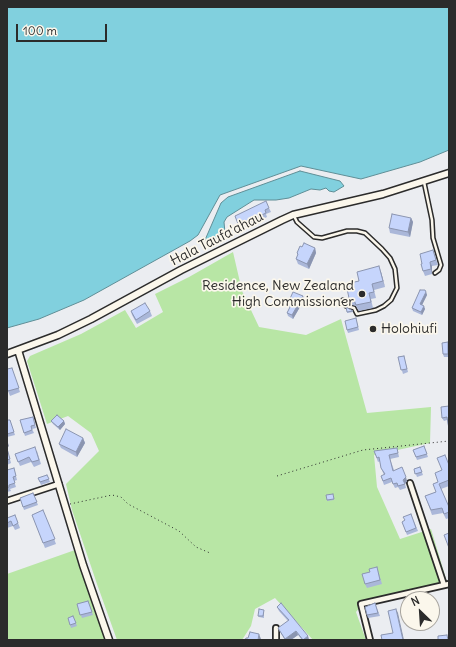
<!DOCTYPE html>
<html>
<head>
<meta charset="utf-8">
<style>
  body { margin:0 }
  #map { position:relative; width:456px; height:647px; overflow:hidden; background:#ebedf1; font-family:Delius,sans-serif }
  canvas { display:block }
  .frame { position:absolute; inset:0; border:8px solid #2b2b2b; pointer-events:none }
  .north { position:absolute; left:400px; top:591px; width:40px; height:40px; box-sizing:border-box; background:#fbf7ec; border:1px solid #a8a59f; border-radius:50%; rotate:335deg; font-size:11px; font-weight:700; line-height:16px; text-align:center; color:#2b2b2b }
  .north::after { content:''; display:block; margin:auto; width:14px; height:18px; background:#2b2b2b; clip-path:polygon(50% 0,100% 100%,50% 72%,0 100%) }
  .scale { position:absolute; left:16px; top:24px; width:91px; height:18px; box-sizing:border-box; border:2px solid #2b2b2b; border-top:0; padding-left:5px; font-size:12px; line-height:14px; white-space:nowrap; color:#2b2b2b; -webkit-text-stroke:3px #fbf7ec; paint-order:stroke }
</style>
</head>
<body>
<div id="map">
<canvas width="456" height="647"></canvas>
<div class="frame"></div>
<div class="north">N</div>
<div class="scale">100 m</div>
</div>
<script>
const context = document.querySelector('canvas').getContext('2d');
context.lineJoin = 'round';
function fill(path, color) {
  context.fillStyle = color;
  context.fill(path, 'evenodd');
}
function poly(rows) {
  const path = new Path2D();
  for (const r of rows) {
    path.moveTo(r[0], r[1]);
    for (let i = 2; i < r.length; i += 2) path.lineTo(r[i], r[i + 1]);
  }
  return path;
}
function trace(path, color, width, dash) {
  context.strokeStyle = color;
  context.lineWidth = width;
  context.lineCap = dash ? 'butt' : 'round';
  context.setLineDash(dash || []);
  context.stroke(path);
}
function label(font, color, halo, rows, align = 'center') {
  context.font = font + ' Delius,sans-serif';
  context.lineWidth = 3.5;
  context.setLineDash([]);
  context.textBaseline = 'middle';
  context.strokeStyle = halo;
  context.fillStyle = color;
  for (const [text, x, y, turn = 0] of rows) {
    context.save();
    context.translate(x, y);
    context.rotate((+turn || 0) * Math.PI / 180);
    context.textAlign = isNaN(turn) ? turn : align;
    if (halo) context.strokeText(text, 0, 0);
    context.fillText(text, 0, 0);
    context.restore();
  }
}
fill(poly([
  [233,252,242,291,259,327,306,335,341,319,367,413,431,407,430,443,374,455,377,487,400,539,431,529,447,582,365,601,356,612,366,640,313,640,275,598,255,609,251,626,242,640,117,640,97,584,72,510,66,484,99,451,91,433,68,416,47,424,27,361,30,356,81,334,125,310,136,328,163,312,155,294,189,277],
  [75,550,106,640,67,640,67,639,7,640,7,574]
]), '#b8e6a5');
const water = poly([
  [7,7,449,7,449,150,420,162,361,179,301,166,220,195,198,235,190,241,84,300,39,319,7,328,7,7],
  [300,171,340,181,344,186,334,192,329,191,326,188,320,190,311,189,289,198,276,200,254,200,227,217,224,222,225,233,215,239,205,240,221,203,228,197,300,171]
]);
fill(water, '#81d0de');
trace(water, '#5f8e96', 1);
const service = poly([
  [424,182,432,220,433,238,441,265,439,270,435,273],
  [294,216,297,222,314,237,322,238,347,231,357,231,365,233,382,249,390,258,395,269,397,288,391,300,384,306,376,310,357,314,354,308,346,306,343,300]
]);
const minor = poly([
  [410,483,444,585],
  [7,501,59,484],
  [276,628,276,640],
  [370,640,361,604,449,584]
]);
const tertiary = poly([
  [18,350,83,565,109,640],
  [7,354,58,335,91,319,181,270,282,220,293,215,383,194,449,173]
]);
trace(service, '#2b2b2b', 5.5);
trace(minor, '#2b2b2b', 8);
trace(tertiary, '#2b2b2b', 9);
trace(poly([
  [277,476,363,450,449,441],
  [70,504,112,495,121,497,128,504,179,531,196,547,210,553]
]), '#2b2b2b', 1, [1, 3]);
trace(service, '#fbf7ec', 2.5);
trace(minor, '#fbf7ec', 4.5);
trace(tertiary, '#fbf7ec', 6);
fill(poly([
  [269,208,271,212,266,214,267,217,245,227,244,225,240,228,235,216],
  [411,218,413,222,410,237,390,233,389,228],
  [302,247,315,248,316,253,309,269,298,264,296,259,298,256,297,253],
  [433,250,438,265,432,266,432,274,425,276,423,271,422,264],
  [381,272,385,287,374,290,376,298,371,299,373,308,359,311,356,306,352,305,349,298,359,281],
  [425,290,427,295,422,305,425,309,422,315,413,311,412,308],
  [303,296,304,300,293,319,288,316,287,313,290,307,289,306,288,303],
  [131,311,150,311,152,316,137,324,132,315],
  [353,311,353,312,347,313,347,312],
  [356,318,359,330,348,333,347,330],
  [448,342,449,345,449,357,444,357,443,354],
  [404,356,408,372,403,374,398,357],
  [12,368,20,392,10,396,7,388],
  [449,406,449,430,447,420,444,421,442,418],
  [33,417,36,428,32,429,34,433,25,436,20,420],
  [7,420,10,420,15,435,7,437],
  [51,421,64,421,65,424,60,430,53,424],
  [83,438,85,443,77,457,61,448,59,444],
  [424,446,428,457,417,460,413,450],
  [37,451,41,464,34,467,31,462,20,466,15,454],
  [374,451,398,452,399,457,390,459,394,470,407,481,405,484,406,488,400,490,398,487,395,488,392,482,384,485,381,476,384,475,381,468,380,461,378,462],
  [8,452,11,463,7,465,7,453],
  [449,465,449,486,441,489,449,507,449,519,449,518,446,519,443,513,432,515,425,496,436,492,438,482,442,470],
  [420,467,423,475,417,477,414,469],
  [14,468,17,480,14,481,16,487,10,489,11,491,7,492,7,470],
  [47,475,50,482,41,485,38,478],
  [33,493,38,505,24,510,20,498],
  [334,496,334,500,327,501,327,500],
  [43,510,56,544,45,548,32,515],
  [411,514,418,531,407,535,402,522,405,520],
  [15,515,20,528,15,530,13,526,7,528,7,518],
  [377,567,382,584,367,588,365,584,370,572],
  [88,601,93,615,82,618,77,604],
  [375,603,380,616,368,618,367,615],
  [277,607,308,636,309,640,302,640,298,635,291,640,285,640,280,632,278,628,288,621,279,611],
  [264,610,264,618,259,617,258,616],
  [73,616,77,626,71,628,68,618]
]), '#aab7d9');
fill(poly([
  [411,218,413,222,410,237,408,232],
  [315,248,316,253,309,269,307,264],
  [430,262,432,266,432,274,431,269],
  [379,266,381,272,385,287,383,281],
  [426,292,427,295,421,307,420,304],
  [303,296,304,300,293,319,292,315],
  [424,306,425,309,422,315,421,312],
  [448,342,449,345,449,355,448,354],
  [64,421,65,424,60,430,58,427],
  [83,438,85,443,77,457,76,452],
  [8,443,9,446,7,448,7,445],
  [406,477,407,481,405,484,403,480],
  [396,609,398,613,404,640,403,640],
  [296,631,298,635,291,640,286,640,285,639],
  [259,634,261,639,261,640,258,640],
  [308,636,309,640,303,640]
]), '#8b95b0');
const building = poly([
  [266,201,269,208,265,210,266,213,244,223,243,221,238,224,235,216,266,201],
  [392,214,411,218,408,232,389,228,392,214],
  [304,243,315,248,307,264,296,259,298,254,297,253,300,246,302,247,304,243],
  [433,250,436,260,430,262,431,269,423,271,421,264,422,264,420,254,433,250],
  [379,266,383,281,372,284,374,292,369,293,371,302,356,305,354,300,349,298,346,284,359,281,357,272,379,266],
  [420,290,425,290,426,292,420,304,424,306,421,312,412,308,420,290],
  [293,292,303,296,292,315,287,313,291,305,288,303,293,292],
  [145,303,150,311,136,320,131,311,145,303],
  [346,307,353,311,347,312,346,307],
  [356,318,358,327,347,330,345,321,356,318],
  [448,342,448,354,443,354,442,343,448,342],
  [404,356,407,369,401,370,398,357,404,356],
  [12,368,19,388,8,391,7,388,7,369,12,368],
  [449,406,449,429,447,417,442,418,441,407,449,406],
  [57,415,64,421,58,427,51,421,57,415],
  [33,417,35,425,31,426,32,430,24,433,20,420,33,417],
  [7,420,10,420,14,432,7,434,7,420],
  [66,429,83,438,76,452,59,444,66,429],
  [424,446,427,454,416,457,413,450,424,446],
  [35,447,39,460,32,462,29,457,18,462,15,454,35,447],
  [397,448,398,453,389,455,393,471,402,467,406,477,403,480,405,484,398,486,397,483,393,484,391,478,383,481,381,476,385,474,381,468,379,457,377,458,374,451,397,448],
  [8,452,10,459,7,460,7,453,8,452],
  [445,455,449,465,449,480,439,484,449,507,449,512,444,514,442,508,431,510,425,496,436,492,433,484,438,482,435,473,442,470,437,458,445,455],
  [420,467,422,472,415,474,414,469,420,467],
  [14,468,16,476,13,477,15,483,9,485,9,487,7,488,7,470,14,468],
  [47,475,49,479,40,482,38,478,47,475],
  [33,493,37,502,23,507,20,498,33,493],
  [333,494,334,499,327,500,326,495,333,494],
  [43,510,55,539,43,543,32,515,43,510],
  [411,514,416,528,406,532,402,522,405,520,403,517,411,514],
  [15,515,18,523,13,526,11,521,7,523,7,518,15,515],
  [449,533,449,548,444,535,449,533],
  [377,567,380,580,365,584,362,574,370,572,369,569,377,567],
  [430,595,431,599,415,599,430,595],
  [88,601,92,612,80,615,77,604,88,601],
  [281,603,308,636,303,640,296,631,285,639,278,628,289,620,277,607,281,603],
  [375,603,378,613,367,615,365,607,375,603],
  [259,609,264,610,263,616,258,616,259,609],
  [396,609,403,640,382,640,381,635,393,633,388,611,396,609],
  [73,616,76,623,70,625,68,618,73,616],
  [250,632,259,634,258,640,245,640,246,638,248,638,250,632],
  [447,635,448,640,438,640,438,636,447,635]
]);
fill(building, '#c6d5fc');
trace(building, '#8b95b0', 1);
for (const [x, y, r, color] of [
  [362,294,4,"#2b2b2b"],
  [373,329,4,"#2b2b2b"]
]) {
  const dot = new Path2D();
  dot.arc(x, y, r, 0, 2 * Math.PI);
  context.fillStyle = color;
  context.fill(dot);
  trace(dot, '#fbf7ec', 1.5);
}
label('14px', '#2b2b2b', '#fbf7ec', [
  ["Hala Taufa'ahau",217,239,-27]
]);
label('14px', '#2b2b2b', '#fbf7ec', [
  ["Residence, New Zealand",354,286],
  ["High Commissioner",354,302],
  ["Holohiufi",381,329,"left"]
], 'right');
</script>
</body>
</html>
